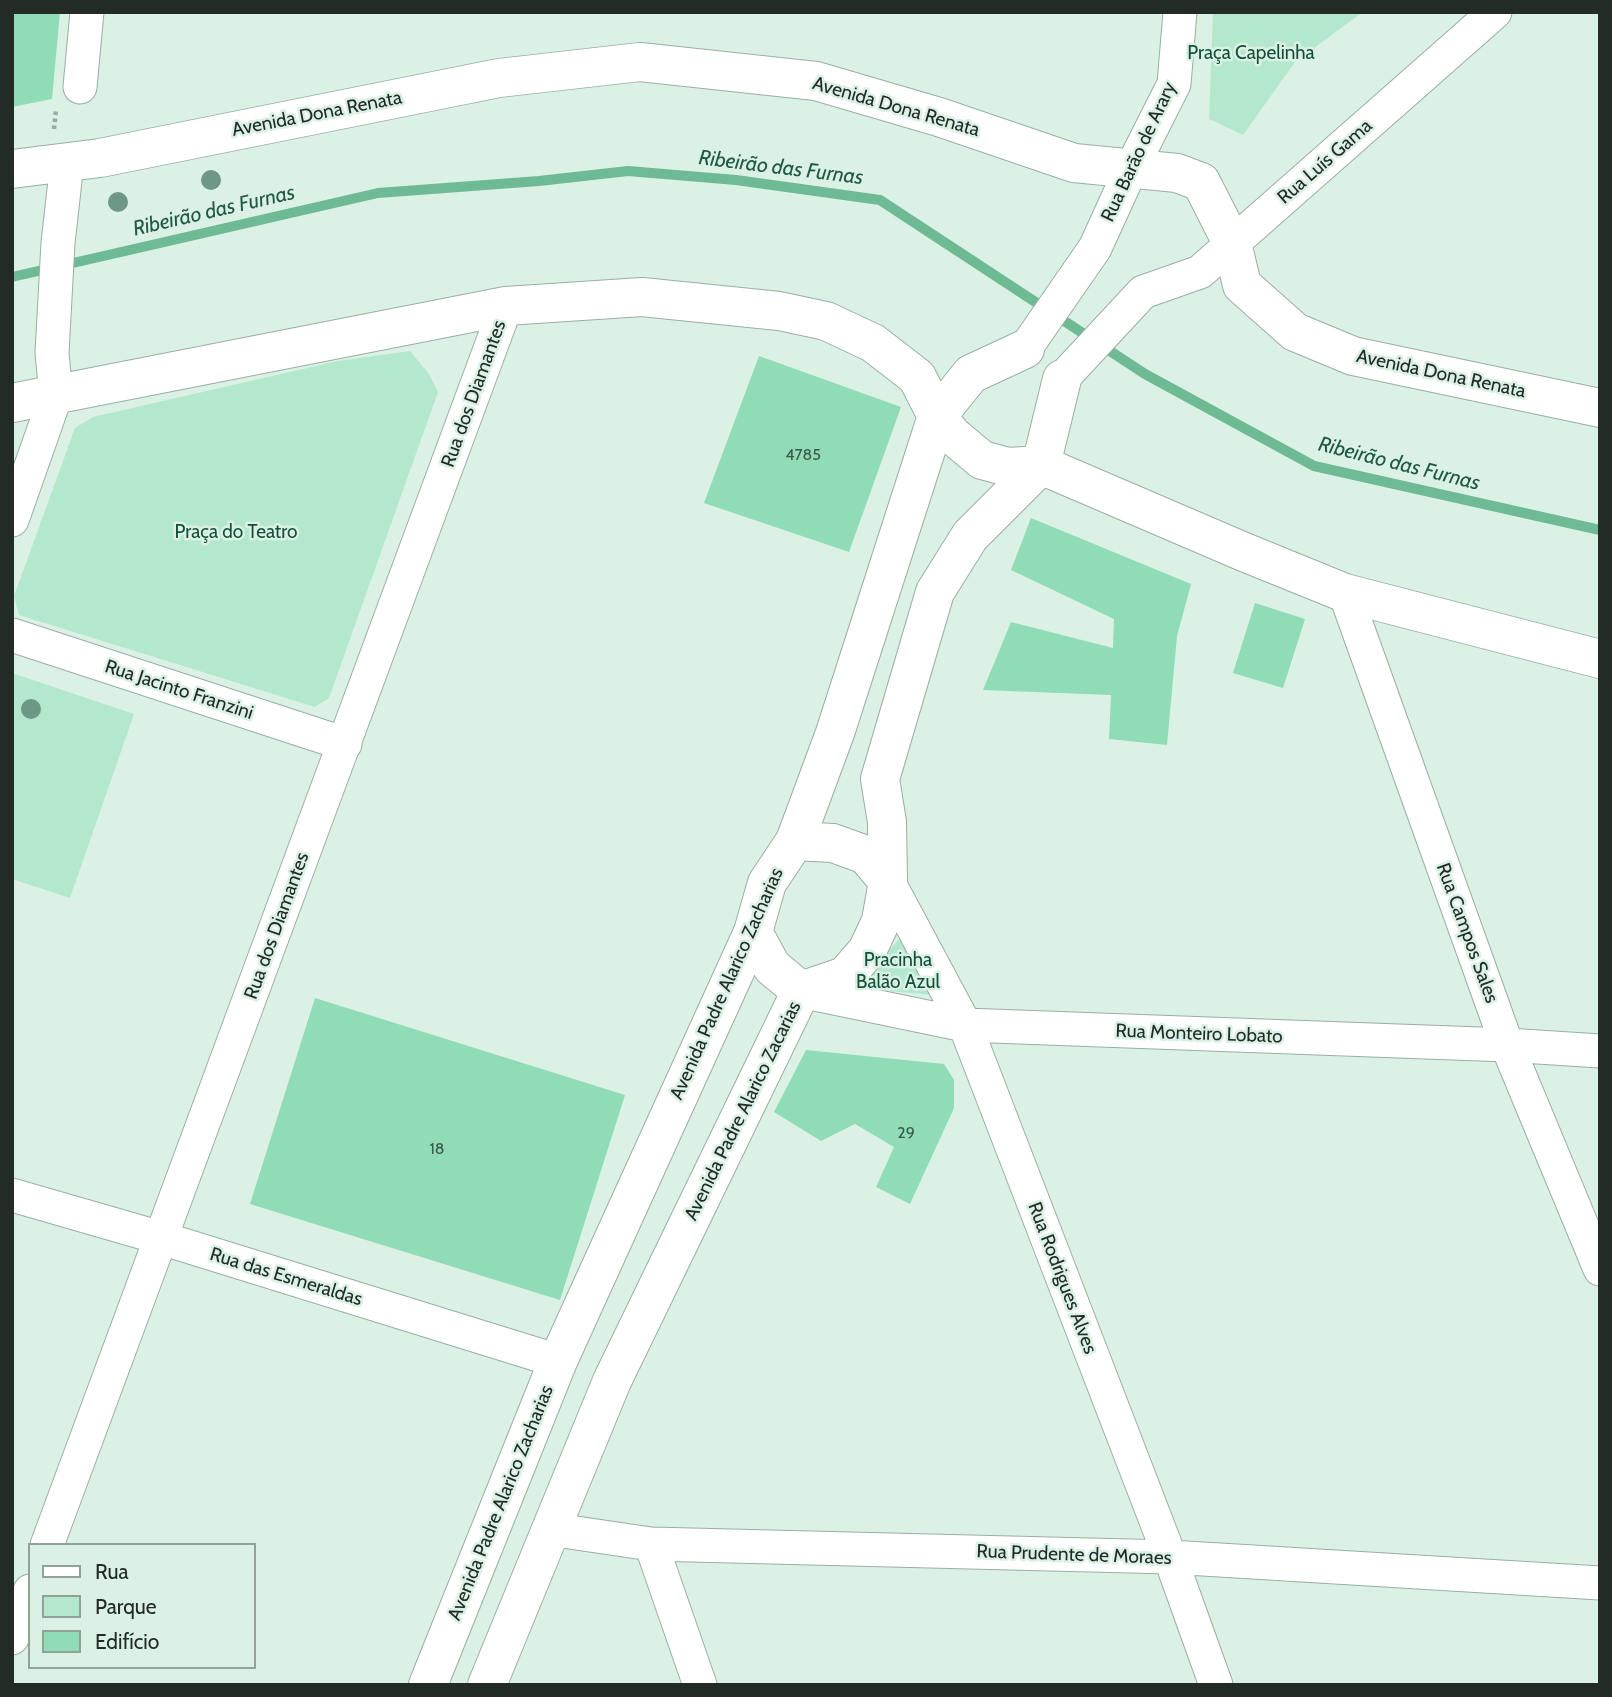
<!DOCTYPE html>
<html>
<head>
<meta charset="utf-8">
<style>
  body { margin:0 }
  #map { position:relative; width:1612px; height:1697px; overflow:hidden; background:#dbf1e5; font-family:Cabin,sans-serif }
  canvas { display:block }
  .frame { position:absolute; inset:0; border:14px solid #232b27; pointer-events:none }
  .legend { position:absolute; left:28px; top:1543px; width:228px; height:126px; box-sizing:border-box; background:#dbf1e5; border:2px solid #91a299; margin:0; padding:9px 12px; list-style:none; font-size:21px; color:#232b27 }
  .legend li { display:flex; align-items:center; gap:14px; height:35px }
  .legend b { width:35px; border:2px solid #91a299 }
</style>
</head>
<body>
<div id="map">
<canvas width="1612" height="1697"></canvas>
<div class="frame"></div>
<ul class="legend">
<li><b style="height:9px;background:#fff"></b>Rua</li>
<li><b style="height:19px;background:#b3e8cd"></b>Parque</li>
<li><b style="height:19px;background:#8fdcb6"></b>Edifício</li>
</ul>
</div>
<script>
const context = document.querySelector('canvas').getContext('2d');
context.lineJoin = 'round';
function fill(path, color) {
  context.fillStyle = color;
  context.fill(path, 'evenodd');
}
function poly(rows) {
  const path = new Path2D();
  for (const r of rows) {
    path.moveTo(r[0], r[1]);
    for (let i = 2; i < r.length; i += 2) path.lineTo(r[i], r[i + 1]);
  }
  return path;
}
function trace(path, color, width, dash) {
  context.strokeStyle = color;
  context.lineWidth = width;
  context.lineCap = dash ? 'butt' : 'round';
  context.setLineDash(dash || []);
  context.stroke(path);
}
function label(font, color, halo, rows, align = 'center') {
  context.font = font + ' Cabin,sans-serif';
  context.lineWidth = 5;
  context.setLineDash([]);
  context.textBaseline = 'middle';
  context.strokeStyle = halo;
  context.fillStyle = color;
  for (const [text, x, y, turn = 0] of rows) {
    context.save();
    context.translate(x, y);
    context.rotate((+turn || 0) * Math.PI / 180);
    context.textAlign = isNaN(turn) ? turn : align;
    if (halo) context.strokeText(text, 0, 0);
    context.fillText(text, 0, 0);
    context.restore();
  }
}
fill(poly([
  [1213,12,1363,12,1295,62,1243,135,1209,119],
  [410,351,429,374,438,392,329,698,315,707,19,615,14,596,75,428,93,417,338,361],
  [12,673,134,714,70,898,12,879],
  [903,935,933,995,855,988]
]), '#b3e8cd');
trace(poly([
  [12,277,378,193,539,181,628,171,736,180,880,200,1145,374,1314,466,1600,530]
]), '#6eba95', 10);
fill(poly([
  [12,12,60,12,52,99,12,107],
  [759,356,901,407,849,552,704,503],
  [1031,518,1191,584,1177,636,1167,745,1109,739,1111,695,983,690,1011,622,1113,648,1114,619,1011,570],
  [1255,603,1305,619,1283,688,1233,673],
  [315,998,625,1095,560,1300,250,1204],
  [806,1050,944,1064,954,1080,954,1108,910,1204,876,1187,894,1147,855,1124,821,1141,774,1112]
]), '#8fdcb6');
const minor = poly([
  [80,87,87,12],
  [1025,349,1095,248,1131,169,1174,84,1180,12],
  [1062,379,1143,292,1200,272,1495,12],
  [12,520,56,395,52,353,58,243,67,163],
  [1345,593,1507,1045,1600,1269],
  [12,635,345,744],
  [888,881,965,1025,1170,1557,1216,1685],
  [801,991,965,1025,1507,1045,1600,1051],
  [12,1195,161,1238,558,1361],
  [549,1529,651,1544,1170,1557,1600,1583],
  [651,1544,700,1685],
  [47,1545,506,306],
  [12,1638,30,1591]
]);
const tertiary = poly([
  [795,841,833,843,866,855,888,881],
  [753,932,772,967,801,991],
  [428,1685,558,1361,753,932,767,883,795,841,835,733,937,416,971,374,1025,349],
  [487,1685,612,1381,801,991,845,976,867,951,881,921,888,881,887,822,880,779,935,592,970,536,1041,465,1062,379]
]);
const secondary = poly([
  [12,169,100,158,499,78,640,62,816,81,939,117,1074,163,1177,173,1201,182,1232,243,1242,285,1295,332,1353,356,1600,408],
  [12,403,506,306,642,297,779,311,826,321,873,343,917,377,937,416,952,435,982,460,1008,467,1041,465,1244,552,1345,593,1600,659]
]);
trace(minor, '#9aafa3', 35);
trace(tertiary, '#9aafa3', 40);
trace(secondary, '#9aafa3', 40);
trace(poly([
  [54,129,56,110]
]), '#9aaba2', 4.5, [3.5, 3.5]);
trace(minor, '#fff', 33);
trace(tertiary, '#fff', 38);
trace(secondary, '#fff', 38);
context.fillStyle = '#6d9885';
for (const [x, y] of [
  [211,180],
  [118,202],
  [31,709]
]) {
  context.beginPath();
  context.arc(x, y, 10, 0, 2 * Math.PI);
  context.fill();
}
label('16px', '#3e574b', null, [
  ["4785",803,455],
  ["29",906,1133],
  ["18",437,1149]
]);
label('19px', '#135037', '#dbf1e5', [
  ["Praça Capelinha",1251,53],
  ["Praça do Teatro",236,532],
  ["Pracinha",898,960],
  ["Balão Azul",898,982]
]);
label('19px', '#232b27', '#dbf1e5', [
  ["Avenida Dona Renata",896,107,16],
  ["Avenida Dona Renata",317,114,-11],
  ["Rua Barão de Arary",1139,152,-65],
  ["Rua Luís Gama",1325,162,-41],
  ["Avenida Dona Renata",1441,374,12],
  ["Rua dos Diamantes",474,394,-70],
  ["Rua Jacinto Franzini",179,690,18],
  ["Rua dos Diamantes",277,926,-70],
  ["Rua Campos Sales",1467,933,70],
  ["Avenida Padre Alarico Zacharias",727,984,-66],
  ["Rua Monteiro Lobato",1199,1034,2],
  ["Avenida Padre Alarico Zacarias",743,1111,-64],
  ["Rua das Esmeraldas",286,1277,17],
  ["Rua Rodrigues Alves",1062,1278,69],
  ["Avenida Padre Alarico Zacharias",501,1503,-68],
  ["Rua Prudente de Moraes",1074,1555,2]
]);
label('italic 21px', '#205a41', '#dbf1e5', [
  ["Ribeirão das Furnas",781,168,7],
  ["Ribeirão das Furnas",214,211,-13],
  ["Ribeirão das Furnas",1399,464,14]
]);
</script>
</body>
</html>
